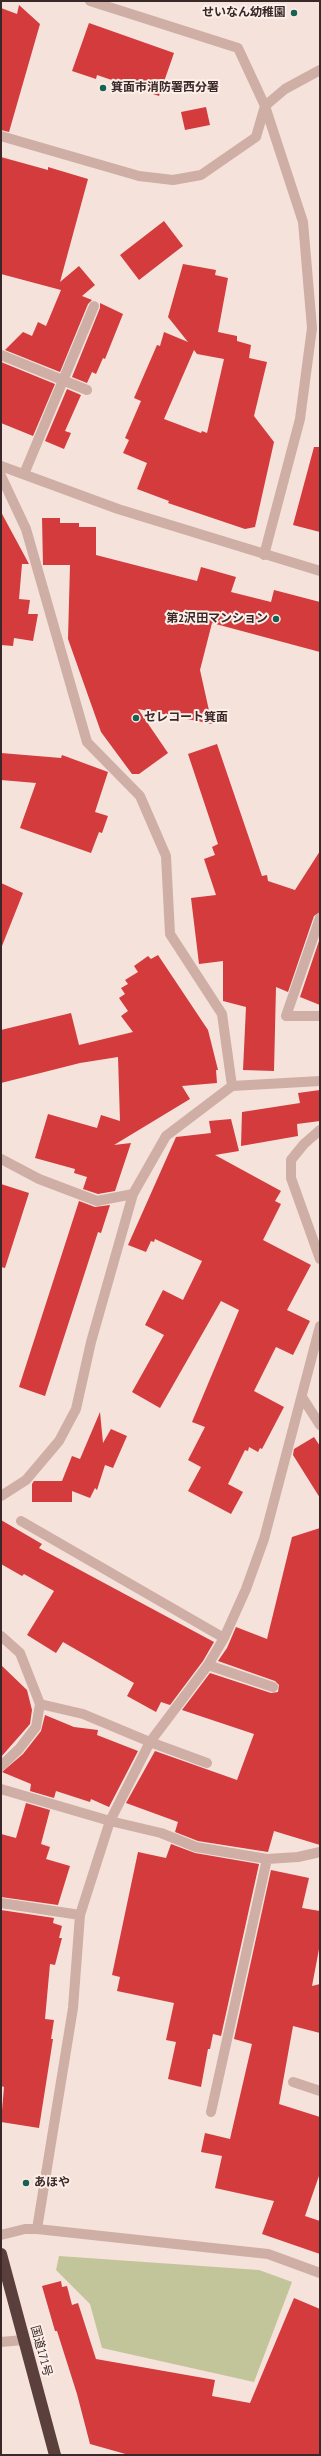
<!DOCTYPE html>
<html>
<head>
<meta charset="utf-8">
<style>
  body { margin:0 }
  #map { position:relative; width:321px; height:2456px; overflow:hidden; background:#f5e2db; font-family:"PT Sans Narrow",sans-serif }
  canvas { display:block }
  .frame { position:absolute; inset:0; border:2px solid #392827; pointer-events:none }
</style>
</head>
<body>
<div id="map">
<canvas width="321" height="2456"></canvas>
<div class="frame"></div>
</div>
<script>
const context = document.querySelector('canvas').getContext('2d');
context.lineJoin = 'round';
function fill(path, color) {
  context.fillStyle = color;
  context.fill(path, 'evenodd');
}
function poly(rows) {
  const path = new Path2D();
  for (const r of rows) {
    path.moveTo(r[0], r[1]);
    for (let i = 2; i < r.length; i += 2) path.lineTo(r[i], r[i + 1]);
  }
  return path;
}
function trace(path, color, width, dash) {
  context.strokeStyle = color;
  context.lineWidth = width;
  context.lineCap = dash ? 'butt' : 'round';
  context.setLineDash(dash || []);
  context.stroke(path);
}
function label(font, color, halo, rows, align = 'center') {
  context.font = font + ' "PT Sans Narrow","Noto Sans JP",sans-serif';
  context.lineWidth = 4;
  context.setLineDash([]);
  context.textBaseline = 'middle';
  context.strokeStyle = halo;
  context.fillStyle = color;
  for (const [text, x, y, turn = 0] of rows) {
    context.save();
    context.translate(x, y);
    context.rotate((+turn || 0) * Math.PI / 180);
    context.textAlign = isNaN(turn) ? turn : align;
    if (halo) context.strokeText(text, 0, 0);
    context.fillText(text, 0, 0);
    context.restore();
  }
}
fill(poly([
  [59,2256,259,2270,292,2282,254,2382,102,2348,90,2304,56,2270]
]), '#c2c599');
fill(poly([
  [19,5,40,24,9,132,1,130,1,8,17,14],
  [89,23,174,53,159,96,97,75,96,79,72,71],
  [206,107,210,125,185,130,181,112],
  [1,157,48,170,48,167,88,179,60,282,79,266,95,285,82,296,92,300,88,304,60,372,5,350,23,332,32,336,38,322,46,326,61,290,1,274],
  [164,221,183,246,139,280,120,255],
  [183,264,216,270,215,275,228,278,218,332,237,336,237,341,251,345,249,358,267,362,254,416,274,442,255,527,245,529,168,503,169,501,137,489,147,463,123,453,129,440,125,438,141,401,134,398,157,345,160,346,164,332,188,342,168,317],
  [194,350,197,354,224,359,207,433,202,431,201,433,164,419],
  [100,303,123,314,105,359,103,358,96,374,92,372,87,383,72,377,100,308],
  [1,362,55,384,33,436,1,423],
  [67,389,81,395,65,431,71,433,64,449,45,441],
  [314,447,320,447,320,532,293,525],
  [1,512,29,564,22,564,19,599,30,600,28,614,38,614,33,641,14,638,13,646,1,645],
  [42,518,60,518,60,523,79,523,79,527,96,527,96,555,197,581,201,567,236,577,231,592,271,602,274,590,320,602,320,652,212,623,200,670,212,724,138,709,168,753,139,774,132,774,101,732,68,639,70,565,43,565],
  [217,744,262,876,267,875,268,881,295,890,320,851,320,912,314,916,288,992,276,987,274,1071,243,1070,246,1007,223,1001,223,961,199,964,191,898,216,895,204,859,215,855,212,847,218,844,188,754],
  [1,753,61,758,62,755,108,772,95,812,108,816,102,833,99,832,91,853,20,828,36,783,1,780],
  [1,883,23,893,2,946,1,946],
  [320,938,320,1005,300,997],
  [158,955,208,1030,218,1070,216,1070,217,1083,182,1086,190,1099,114,1145,131,1143,115,1191,98,1194,83,1189,87,1177,74,1173,75,1169,35,1158,48,1114,97,1128,101,1115,120,1121,118,1057,80,1063,1,1083,1,1030,71,1013,79,1045,133,1032,121,1016,128,1011,119,998,125,994,121,988,128,984,125,980,138,972,134,966,148,956,151,959],
  [320,1090,320,1121,297,1124,298,1136,241,1146,242,1112,300,1103,298,1093],
  [231,1119,239,1151,215,1155,281,1191,275,1201,281,1204,263,1240,311,1265,287,1310,310,1321,293,1355,276,1347,254,1391,284,1407,262,1449,260,1448,258,1452,249,1447,248,1451,245,1450,228,1484,243,1492,231,1514,188,1491,201,1467,188,1460,205,1427,192,1422,239,1310,221,1301,160,1408,132,1392,164,1335,145,1325,163,1290,183,1300,202,1261,155,1239,154,1242,151,1241,146,1252,128,1245,176,1137,211,1133,209,1121],
  [1,1184,29,1193,5,1268,1,1267],
  [79,1201,95,1207,110,1205,101,1233,98,1232,45,1396,19,1387],
  [100,1412,103,1443,111,1429,127,1436,113,1468,105,1465,97,1490,95,1488,90,1498,72,1491,72,1502,32,1502,32,1484,34,1481,62,1481,72,1456,80,1459],
  [314,1437,320,1446,320,1498,293,1455,294,1449],
  [1,1520,42,1544,39,1548,214,1642,203,1661,170,1705,161,1702,156,1712,127,1696,134,1683,63,1642,56,1653,27,1635,54,1591,24,1574,22,1576,1,1564],
  [320,1528,320,1845,274,1831,268,1852,198,1841,175,1832,178,1822,126,1803,155,1751,237,1780,254,1734,182,1710,210,1673,271,1693,278,1692,279,1685,275,1681,218,1661,227,1648,236,1627,267,1639,292,1537],
  [1,1665,27,1690,32,1710,30,1724,1,1757],
  [45,1715,74,1727,98,1730,97,1735,138,1751,109,1807,91,1799,90,1802,56,1791,54,1798,30,1791,31,1784,2,1772,23,1754,41,1731],
  [26,1803,50,1810,41,1844,50,1847,46,1859,70,1866,58,1905,1,1897,1,1834,16,1838],
  [171,1844,195,1853,259,1864,221,2036,213,2034,210,2049,208,2049,201,2087,168,2079,176,2042,166,2040,174,2003,117,1991,120,1977,112,1975,138,1852,166,1858],
  [271,1870,309,1878,302,1908,320,1911,320,1944,312,1986,320,1984,320,2033,293,2026,279,2104,320,2117,320,2173,305,2216,320,2221,320,2254,262,2234,274,2201,215,2188,222,2156,201,2152,205,2133,230,2139,252,2044,234,2039],
  [1,1910,54,1918,53,1923,62,1926,59,1938,62,1938,55,1965,50,1964,45,2019,54,2020,51,2039,53,2039,39,2128,1,2122,4,2087,1,2086],
  [61,2281,62,2287,67,2286,72,2305,78,2303,96,2359,215,2380,212,2396,250,2403,294,2298,320,2309,320,2455,129,2455,90,2444,77,2394,57,2331,55,2331,42,2286]
]), '#d33b3d');
trace(poly([
  [90,1,238,48,265,106,303,222,312,328,300,419,264,555],
  [1,136,139,176,173,180,201,175,256,137,265,106,285,89,320,70],
  [1,355,87,390],
  [1,466,118,509,320,571],
  [24,474,94,306],
  [1,476,26,529,87,742,140,796,166,856,170,934,222,1014,232,1086],
  [320,918,286,1016,320,1016],
  [320,1130,304,1144,291,1160,291,1178,320,1259],
  [1,1159,39,1179,97,1201,133,1194],
  [302,1397,320,1425],
  [1,1496,26,1480,59,1441,76,1409,91,1342,133,1194,166,1136,232,1086,320,1081],
  [21,1521,224,1638],
  [1,1636,20,1653,40,1704,36,1727,19,1749,1,1766],
  [208,1665,273,1687],
  [40,1704,83,1714,150,1742,207,1763],
  [1,1789,110,1821,161,1833,196,1847,267,1859,298,1857,320,1852],
  [1,1903,80,1915],
  [293,2082,320,2091],
  [211,2112,267,1859],
  [37,2229,73,2008,80,1915,110,1821,150,1742,208,1665,224,1638,246,1589,264,1539,320,1326],
  [1,2235,25,2229,37,2229,268,2254,320,2273],
  [1,2342,23,2340]
]), '#ceaea5', 10);
trace(poly([
  [1,2254,55,2455]
]), '#5b3f3d', 12);
for (const [x, y, r, color] of [
  [294,13,4,"#186052"],
  [103,88,4,"#186052"],
  [276,619,4,"#186052"],
  [136,718,4,"#186052"],
  [26,2183,4,"#186052"]
]) {
  const dot = new Path2D();
  dot.arc(x, y, r, 0, 2 * Math.PI);
  context.fillStyle = color;
  context.fill(dot);
  trace(dot, '#fceee8', 1.5);
}
label('bold 12px', '#392827', '#fceee8', [
  ["せいなん幼稚園",286,13,"right"],
  ["箕面市消防署西分署",111,88],
  ["第2沢田マンション",268,619,"right"],
  ["セレコート箕面",144,718],
  ["あほや",34,2183]
], 'left');
label('12px', '#392827', '#fceee8', [
  ["国道171号",41,2351,75]
]);
</script>
</body>
</html>
